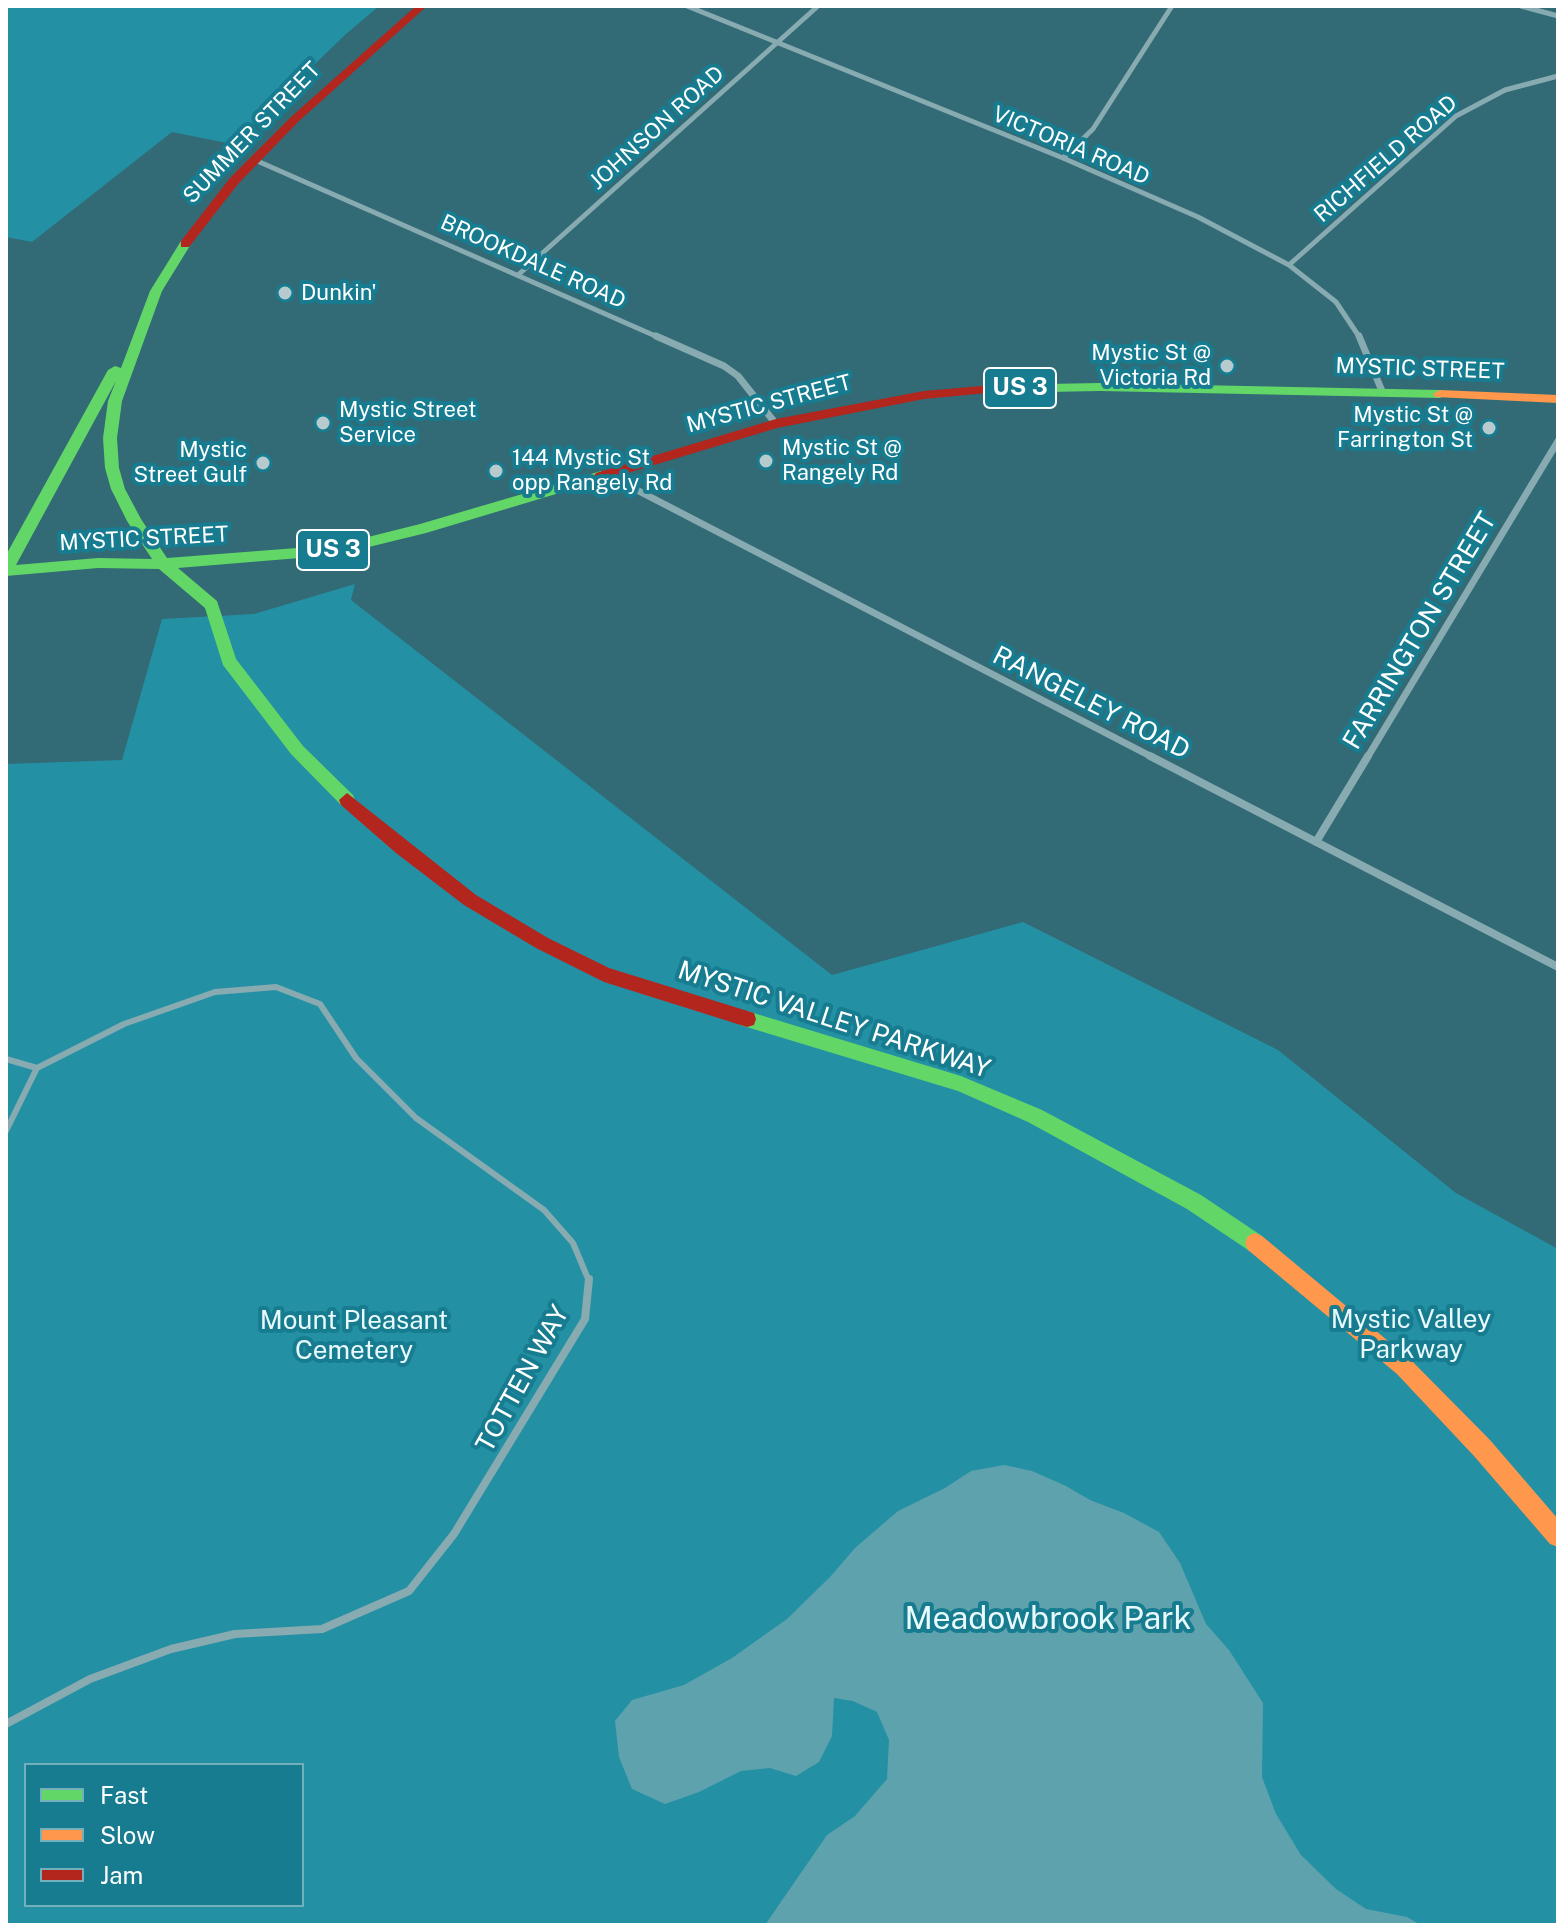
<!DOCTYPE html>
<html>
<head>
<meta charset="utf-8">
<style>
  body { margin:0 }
  #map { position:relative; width:1564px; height:1931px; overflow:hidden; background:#326a75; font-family:"Public Sans",sans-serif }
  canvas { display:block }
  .frame { position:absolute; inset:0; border:8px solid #fff; pointer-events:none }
  .legend { position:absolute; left:24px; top:1763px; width:280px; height:144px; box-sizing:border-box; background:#177c90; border:2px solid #74b0bc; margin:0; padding:10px 14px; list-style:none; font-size:24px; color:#fff }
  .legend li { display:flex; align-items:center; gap:16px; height:40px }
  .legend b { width:40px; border:2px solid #74b0bc }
</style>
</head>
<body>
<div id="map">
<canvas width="1564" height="1931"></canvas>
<div class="frame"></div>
<ul class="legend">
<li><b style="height:10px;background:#63d668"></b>Fast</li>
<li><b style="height:10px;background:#ff974d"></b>Slow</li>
<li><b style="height:10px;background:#b3261e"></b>Jam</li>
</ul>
</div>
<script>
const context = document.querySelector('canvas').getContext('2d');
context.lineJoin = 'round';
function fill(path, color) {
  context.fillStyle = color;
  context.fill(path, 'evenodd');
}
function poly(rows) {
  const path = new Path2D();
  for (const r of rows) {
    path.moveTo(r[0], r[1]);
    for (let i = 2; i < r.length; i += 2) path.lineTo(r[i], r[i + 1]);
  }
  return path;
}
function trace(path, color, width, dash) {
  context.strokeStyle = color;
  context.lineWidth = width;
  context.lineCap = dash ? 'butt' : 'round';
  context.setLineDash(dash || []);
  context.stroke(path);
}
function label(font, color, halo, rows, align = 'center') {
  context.font = font + ' "Public Sans",sans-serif';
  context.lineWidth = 8;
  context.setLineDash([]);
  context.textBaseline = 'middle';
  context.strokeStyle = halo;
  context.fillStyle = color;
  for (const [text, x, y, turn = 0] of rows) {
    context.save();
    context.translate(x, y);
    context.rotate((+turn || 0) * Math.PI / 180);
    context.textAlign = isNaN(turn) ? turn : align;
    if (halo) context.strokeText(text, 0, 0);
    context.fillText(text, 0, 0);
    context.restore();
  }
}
fill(poly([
  [6,6,379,6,346,34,232,144,172,132,32,242,6,237],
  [355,584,351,600,832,975,1023,922,1278,1050,1456,1193,1558,1249,1558,1925,6,1925,6,764,122,760,162,619,254,614],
  [26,1765,302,1765,302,1905,26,1905]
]), '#2490a4');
fill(poly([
  [1004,1465,1032,1471,1066,1486,1090,1500,1124,1513,1159,1532,1180,1563,1206,1624,1229,1650,1263,1703,1262,1777,1276,1814,1301,1855,1336,1889,1366,1909,1407,1917,1421,1925,765,1925,827,1835,855,1816,887,1779,889,1740,877,1712,853,1701,834,1698,832,1736,819,1762,796,1776,770,1768,741,1771,699,1792,665,1804,632,1789,619,1757,615,1721,632,1700,684,1685,732,1658,787,1619,830,1577,855,1548,898,1511,945,1488,971,1471]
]), '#5ea2ae');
trace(poly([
  [6,1059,37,1068],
  [37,1068,124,1024,215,992,276,987,320,1004,356,1058,416,1118,544,1210,573,1243,589,1281],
  [6,1131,37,1068]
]), '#87abb1', 6);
trace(poly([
  [6,1724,90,1679,171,1649,235,1634,322,1629,409,1591,454,1534,585,1319,589,1279]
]), '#87abb1', 8);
trace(poly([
  [687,6,1063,158,1198,217,1289,265,1336,302,1360,338],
  [1521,6,1558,16],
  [1063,158,1093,129,1172,6],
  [255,160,660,338],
  [1289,265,1456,116,1505,90,1558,76],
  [518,275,818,6]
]), '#87abb1', 5);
trace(poly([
  [656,336,724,366,738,376,776,424],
  [1359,336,1382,391],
  [606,474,1154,758],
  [1367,758,1558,441]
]), '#87abb1', 7);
trace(poly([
  [1150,756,1558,967],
  [1316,842,1368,756]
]), '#87abb1', 8);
fill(poly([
  [185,240,191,244,162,291,122,401,117,438,119,468,125,489,141,519,167,558,336,545,420,524,601,471,608,476,606,479,426,533,336,555,178,568,217,601,236,659,303,746,353,795,355,800,347,807,341,805,291,754,223,665,205,608,159,569,98,568,6,576,6,555,108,370,115,366,121,368,150,291,181,241,185,240],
  [116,381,108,401,103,438,105,468,111,489,127,521,152,559,98,558,16,565,116,381],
  [1100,383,1440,390,1447,394,1440,398,1100,391,993,393,986,389,993,385,1100,383],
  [747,1011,961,1076,1042,1110,1201,1195,1262,1236,1265,1243,1262,1250,1255,1253,1248,1250,1187,1209,1028,1122,958,1091,740,1025,738,1019,740,1013,747,1011]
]), '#63d668');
fill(poly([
  [1440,390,1558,395,1558,403,1435,397,1433,394,1440,390],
  [1255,1233,1262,1236,1411,1360,1490,1440,1558,1519,1558,1547,1550,1544,1474,1456,1397,1374,1248,1250,1245,1243,1248,1236,1255,1233]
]), '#ff974d');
fill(poly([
  [416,6,427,6,299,121,238,184,189,247,181,247,181,241,230,178,291,117,416,6],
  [993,385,998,386,998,392,924,399,777,428,601,481,594,476,596,473,776,419,924,391,993,385],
  [347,793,476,895,548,938,609,968,754,1013,756,1019,754,1025,747,1027,604,982,536,948,464,905,396,853,341,805,339,800,347,793]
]), '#b3261e');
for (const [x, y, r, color] of [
  [285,293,8,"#b7cbcf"],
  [1227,366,8,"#b7cbcf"],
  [323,423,8,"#b7cbcf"],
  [1489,428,8,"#b7cbcf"],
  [766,461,8,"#b7cbcf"],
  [263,463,8,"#b7cbcf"],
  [496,471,8,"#b7cbcf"]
]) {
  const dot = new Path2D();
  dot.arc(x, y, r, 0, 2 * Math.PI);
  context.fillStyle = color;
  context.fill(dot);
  trace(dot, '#177c90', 3);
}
label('22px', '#fff', '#177c90', [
  ["JOHNSON ROAD",657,128,-42],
  ["SUMMER STREET",252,133,-46],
  ["VICTORIA ROAD",1071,146,23],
  ["RICHFIELD ROAD",1386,159,-41],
  ["BROOKDALE ROAD",533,262,24],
  ["MYSTIC STREET",1420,369,2],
  ["MYSTIC STREET",769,404,-15],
  ["MYSTIC STREET",144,539,-3]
]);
label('22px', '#fff', '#177c90', [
  ["Dunkin'",301,293],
  ["Mystic St @",1211,353,"right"],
  ["Victoria Rd",1211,378,"right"],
  ["Mystic Street",339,410],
  ["Service",339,435],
  ["Mystic St @",1473,415,"right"],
  ["Farrington St",1473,440,"right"],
  ["Mystic St @",782,448],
  ["Rangely Rd",782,473],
  ["Mystic",247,450,"right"],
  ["Street Gulf",247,475,"right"],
  ["144 Mystic St",512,458],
  ["opp Rangely Rd",512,483]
], 'left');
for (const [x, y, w] of [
  [1020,388,72],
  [333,550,72]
]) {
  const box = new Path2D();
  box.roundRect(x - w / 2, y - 20, w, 40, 6);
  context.fillStyle = '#177c90';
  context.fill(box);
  trace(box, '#fff', 2);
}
label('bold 24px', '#fff', null, [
  ["US 3",1020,388],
  ["US 3",333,550]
]);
label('26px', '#fff', '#177c90', [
  ["FARRINGTON STREET",1420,631,-59],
  ["RANGELEY ROAD",1091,703,27],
  ["MYSTIC VALLEY PARKWAY",834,1020,18],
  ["TOTTEN WAY",523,1379,-61]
]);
label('26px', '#e8fafd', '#177c90', [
  ["Mystic Valley",1411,1320],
  ["Parkway",1411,1350],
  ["Mount Pleasant",354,1321],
  ["Cemetery",354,1351]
]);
label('32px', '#e8fafd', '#177c90', [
  ["Meadowbrook Park",1048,1619]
]);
</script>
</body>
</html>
